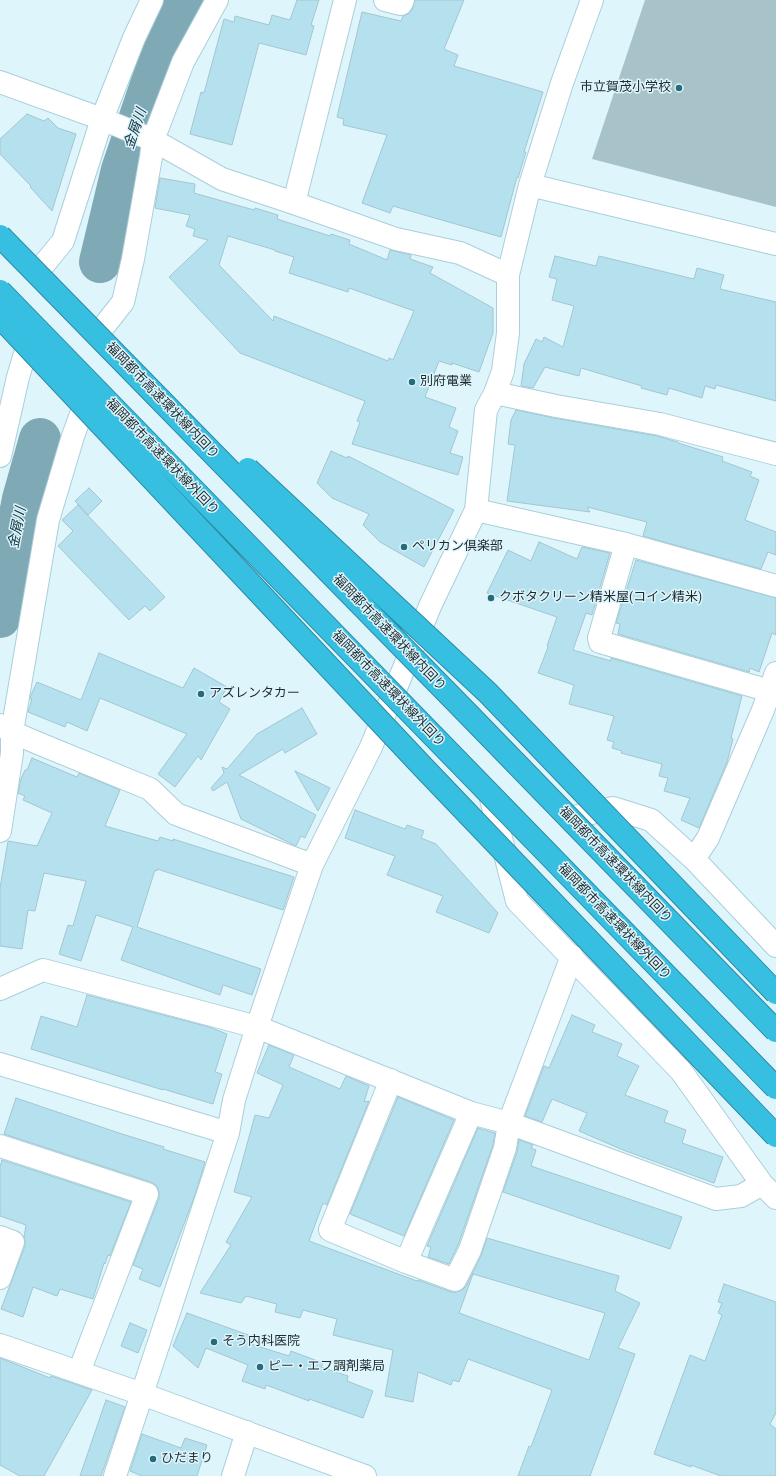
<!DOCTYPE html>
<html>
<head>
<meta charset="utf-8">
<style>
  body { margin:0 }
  canvas { display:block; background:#dff5fc }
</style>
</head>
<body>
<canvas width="776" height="1476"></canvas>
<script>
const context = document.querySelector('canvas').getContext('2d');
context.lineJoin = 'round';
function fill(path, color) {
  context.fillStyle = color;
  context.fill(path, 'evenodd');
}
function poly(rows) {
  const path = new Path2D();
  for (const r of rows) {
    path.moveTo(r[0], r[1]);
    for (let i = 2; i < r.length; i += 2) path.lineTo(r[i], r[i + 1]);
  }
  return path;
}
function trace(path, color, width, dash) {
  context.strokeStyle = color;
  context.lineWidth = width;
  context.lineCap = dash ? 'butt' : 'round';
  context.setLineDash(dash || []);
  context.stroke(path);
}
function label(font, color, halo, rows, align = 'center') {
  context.font = font + ' "Roboto Condensed","Noto Sans JP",sans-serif';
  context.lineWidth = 3;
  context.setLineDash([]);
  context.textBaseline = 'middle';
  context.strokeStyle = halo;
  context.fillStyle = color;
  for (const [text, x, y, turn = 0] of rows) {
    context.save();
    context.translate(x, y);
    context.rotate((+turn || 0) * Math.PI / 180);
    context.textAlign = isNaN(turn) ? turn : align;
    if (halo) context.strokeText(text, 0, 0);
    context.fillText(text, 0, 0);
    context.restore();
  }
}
fill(poly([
  [645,0,776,0,776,207,592,159]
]), '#a8c2ca');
trace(poly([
  [100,262,122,170,167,38,187,0],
  [0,617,23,499,40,439]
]), '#7fa9b5', 42);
const building = poly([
  [297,0,319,0,311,25,314,26,306,55,259,43,232,145,190,134,201,92,204,93,224,19,234,22,235,16,269,25,272,15,290,20,297,0],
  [415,0,464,0,444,49,458,55,454,66,543,92,524,152,526,152,518,178,517,177,501,237,393,206,390,213,362,203,387,135,343,125,344,119,337,117,362,12,401,21,403,16,408,14,412,10,415,0],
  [27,114,44,121,48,118,58,128,76,134,52,211,30,187,31,186,0,154,0,139,27,114],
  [160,178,195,184,194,193,254,210,255,208,278,215,277,219,330,236,331,234,350,240,349,244,387,260,390,250,411,255,410,259,433,267,430,273,493,308,493,333,479,372,452,363,452,365,439,361,425,397,456,408,449,427,458,431,450,453,463,457,458,475,352,444,360,422,357,421,365,401,240,353,169,277,208,240,193,236,195,229,186,226,190,215,155,208,160,178],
  [228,236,275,250,275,251,294,257,289,273,348,292,349,288,414,311,393,360,389,358,388,361,274,316,273,321,219,265,228,236],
  [555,256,596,266,599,256,694,279,697,268,724,275,720,289,776,302,776,401,716,385,715,389,705,386,702,398,669,388,667,395,641,388,642,386,581,368,579,376,545,367,533,388,521,386,524,364,536,339,542,342,544,337,563,347,574,306,552,300,557,279,549,277,555,256],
  [516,410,554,418,657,436,678,442,678,443,723,457,722,461,752,472,750,476,759,480,745,520,776,532,776,555,768,552,761,569,643,536,647,522,587,507,590,512,507,501,515,445,508,444,511,420,516,410],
  [331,451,347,458,348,456,454,510,424,567,380,542,363,525,369,514,332,498,317,483,331,451],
  [89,488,102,501,88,515,75,501,89,488],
  [78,505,165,597,150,611,145,606,129,620,58,546,73,531,62,520,78,505],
  [539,542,577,559,582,547,610,553,592,615,586,613,573,650,611,661,611,658,742,696,731,738,733,739,727,762,699,828,681,820,690,798,664,791,668,778,659,776,662,764,621,753,622,751,612,748,614,742,607,740,614,716,569,704,574,685,538,673,548,647,547,646,557,617,487,593,508,550,531,561,539,542],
  [636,560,776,598,776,635,772,633,759,672,750,668,749,672,618,634,620,624,616,623,636,560],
  [99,653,183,688,194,668,227,687,219,702,230,709,201,760,198,756,175,787,158,774,187,734,100,698,87,731,67,722,65,727,28,712,32,699,30,699,31,695,37,682,81,700,99,653],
  [302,708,317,734,285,753,283,749,239,775,316,815,305,838,301,836,296,846,241,819,227,782,213,791,211,788,224,773,222,767,227,769,257,734,302,708],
  [32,758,77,777,79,773,120,790,105,826,158,841,160,837,173,841,173,839,294,877,283,910,157,869,157,871,155,870,137,927,261,969,252,995,223,985,220,995,121,960,133,927,96,915,81,961,59,954,68,925,73,926,86,881,44,873,35,911,28,910,22,949,0,946,0,888,8,841,37,846,52,813,23,800,25,796,18,793,21,779,25,770,27,770,32,758],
  [295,771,330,788,318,811,295,771],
  [355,810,405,829,407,825,424,831,421,838,436,844,498,913,489,933,436,912,443,896,387,875,395,856,345,838,355,810],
  [87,995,209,1027,227,1034,215,1072,222,1074,213,1104,163,1089,163,1090,31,1049,41,1016,77,1027,87,995],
  [572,1015,595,1025,592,1032,622,1044,617,1056,639,1066,625,1095,668,1111,664,1122,686,1130,682,1143,723,1157,714,1183,623,1150,579,1131,587,1113,552,1099,542,1122,525,1116,544,1066,549,1068,572,1015],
  [269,1045,294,1055,289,1067,340,1089,346,1076,369,1086,364,1102,369,1101,327,1205,323,1203,309,1241,417,1281,418,1280,451,1292,456,1292,462,1290,466,1286,481,1256,487,1238,619,1276,615,1291,640,1303,618,1348,635,1354,590,1476,518,1476,529,1446,531,1447,552,1390,468,1359,459,1382,453,1380,451,1385,418,1372,413,1402,385,1396,393,1350,333,1335,337,1319,303,1310,300,1318,275,1312,277,1304,246,1296,241,1303,200,1293,231,1245,226,1242,252,1197,234,1192,255,1115,269,1118,283,1085,257,1073,269,1045],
  [473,1274,605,1313,589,1360,459,1313,473,1274],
  [398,1097,454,1120,404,1236,350,1214,398,1097],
  [16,1098,119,1133,164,1147,163,1149,205,1162,195,1195,160,1287,139,1279,143,1269,133,1265,159,1198,159,1192,157,1186,151,1182,4,1134,16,1098],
  [478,1128,495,1133,493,1145,458,1245,449,1264,428,1257,431,1247,427,1246,478,1128],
  [519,1140,533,1145,531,1148,536,1150,531,1166,682,1217,670,1249,503,1192,517,1152,519,1140],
  [2,1160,131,1202,110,1256,108,1255,105,1264,104,1263,93,1299,60,1289,57,1296,33,1287,23,1317,1,1309,25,1246,25,1240,24,1237,26,1225,0,1216,0,1167,2,1160],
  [724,1284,776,1302,776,1413,770,1424,776,1429,776,1476,721,1476,691,1465,691,1467,654,1454,690,1355,705,1361,722,1315,718,1313,722,1303,718,1302,724,1284],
  [187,1313,254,1337,251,1344,289,1356,291,1351,323,1363,321,1367,348,1376,347,1381,373,1391,363,1418,309,1399,309,1401,266,1385,265,1389,242,1381,248,1365,206,1348,198,1368,173,1346,187,1313],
  [130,1323,147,1330,138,1353,121,1346,130,1323],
  [0,1358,50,1378,51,1376,92,1390,44,1476,20,1476,0,1465,0,1358],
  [106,1400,125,1407,106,1462,101,1476,80,1476,106,1400],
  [142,1434,181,1448,185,1438,207,1445,197,1476,142,1476,130,1471,142,1434]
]);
fill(building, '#b5e1ee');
trace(building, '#a2c6d1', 1);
const minor = poly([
  [385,0,401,4,403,0],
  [0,82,102,119,153,140,222,179,294,203,396,239,460,253,508,275],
  [530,185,776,244],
  [294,203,345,0],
  [41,268,63,241,102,119,134,38,152,0],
  [101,330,123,302,133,259,151,157,153,140,183,62,217,0],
  [495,393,556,406,660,424,776,454],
  [0,456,18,377,31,334],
  [476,510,626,544,776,586],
  [626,544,599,638,600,642,770,691],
  [413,647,431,604,476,510,486,410,495,393,503,371,508,333,508,275,530,185,562,83,592,0],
  [0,725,12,732,40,744,150,789,176,814,312,865],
  [491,799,517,901,681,1071,762,1184,776,1198],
  [578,816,613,808,651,820,694,859,776,946],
  [0,831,12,753,12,732,48,520,73,436,88,395],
  [694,859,708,838,763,710,776,673],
  [0,989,43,970,257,1027,471,1113,509,1123,716,1199,741,1196,762,1184],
  [0,1064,228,1133],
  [391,1080,330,1230,406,1262,471,1113],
  [0,1146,147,1194,79,1372],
  [0,1237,13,1242,0,1278],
  [406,1262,455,1280,470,1250,505,1148,509,1123,572,956],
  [115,1476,228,1133,234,1100,257,1027,312,865,371,747,388,706],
  [233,1476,247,1432]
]);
const tertiary = poly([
  [390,703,412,648],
  [0,1345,142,1394,365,1476]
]);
trace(minor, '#aacfda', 24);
trace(tertiary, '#aacfda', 24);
trace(minor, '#fff', 22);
trace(tertiary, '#fff', 22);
const motorwayBridge = poly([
  [0,236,471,717,776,1031],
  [0,291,776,1088],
  [0,317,422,766,776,1136],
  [248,469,488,693,776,993]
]);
trace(motorwayBridge, '#2e8ba3', 24, []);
trace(motorwayBridge, '#37bfe1', 22);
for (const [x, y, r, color] of [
  [679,88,4,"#266a7b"],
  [412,382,4,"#266a7b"],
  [404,547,4,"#266a7b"],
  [491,598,4,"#266a7b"],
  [201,694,4,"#266a7b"],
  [214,1342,4,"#266a7b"],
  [260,1367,4,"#266a7b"],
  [153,1459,4,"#266a7b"]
]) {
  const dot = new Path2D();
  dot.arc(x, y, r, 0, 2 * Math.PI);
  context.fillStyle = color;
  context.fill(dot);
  trace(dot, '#dff5fc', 1.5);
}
label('13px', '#1d2b30', '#dff5fc', [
  ["市立賀茂小学校",671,88,"right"],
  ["別府電業",420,382],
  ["ペリカン倶楽部",412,547],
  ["クボタクリーン精米屋(コイン精米)",499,598],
  ["アズレンタカー",209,694],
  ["そう内科医院",222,1342],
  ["ピー・エフ調剤薬局",268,1367],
  ["ひだまり",161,1459]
], 'left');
label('13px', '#1d2b30', '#dff5fc', [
  ["福岡都市高速環状線内回り",162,401,46],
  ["福岡都市高速環状線外回り",162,457,46],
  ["福岡都市高速環状線内回り",389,633,46],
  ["福岡都市高速環状線外回り",388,689,46],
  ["福岡都市高速環状線内回り",615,865,46],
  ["福岡都市高速環状線外回り",614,922,46]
]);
label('italic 14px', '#0b343e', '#dff5fc', [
  ["金屑川",136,129,-71],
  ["金屑川",18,528,-79]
]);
</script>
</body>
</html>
